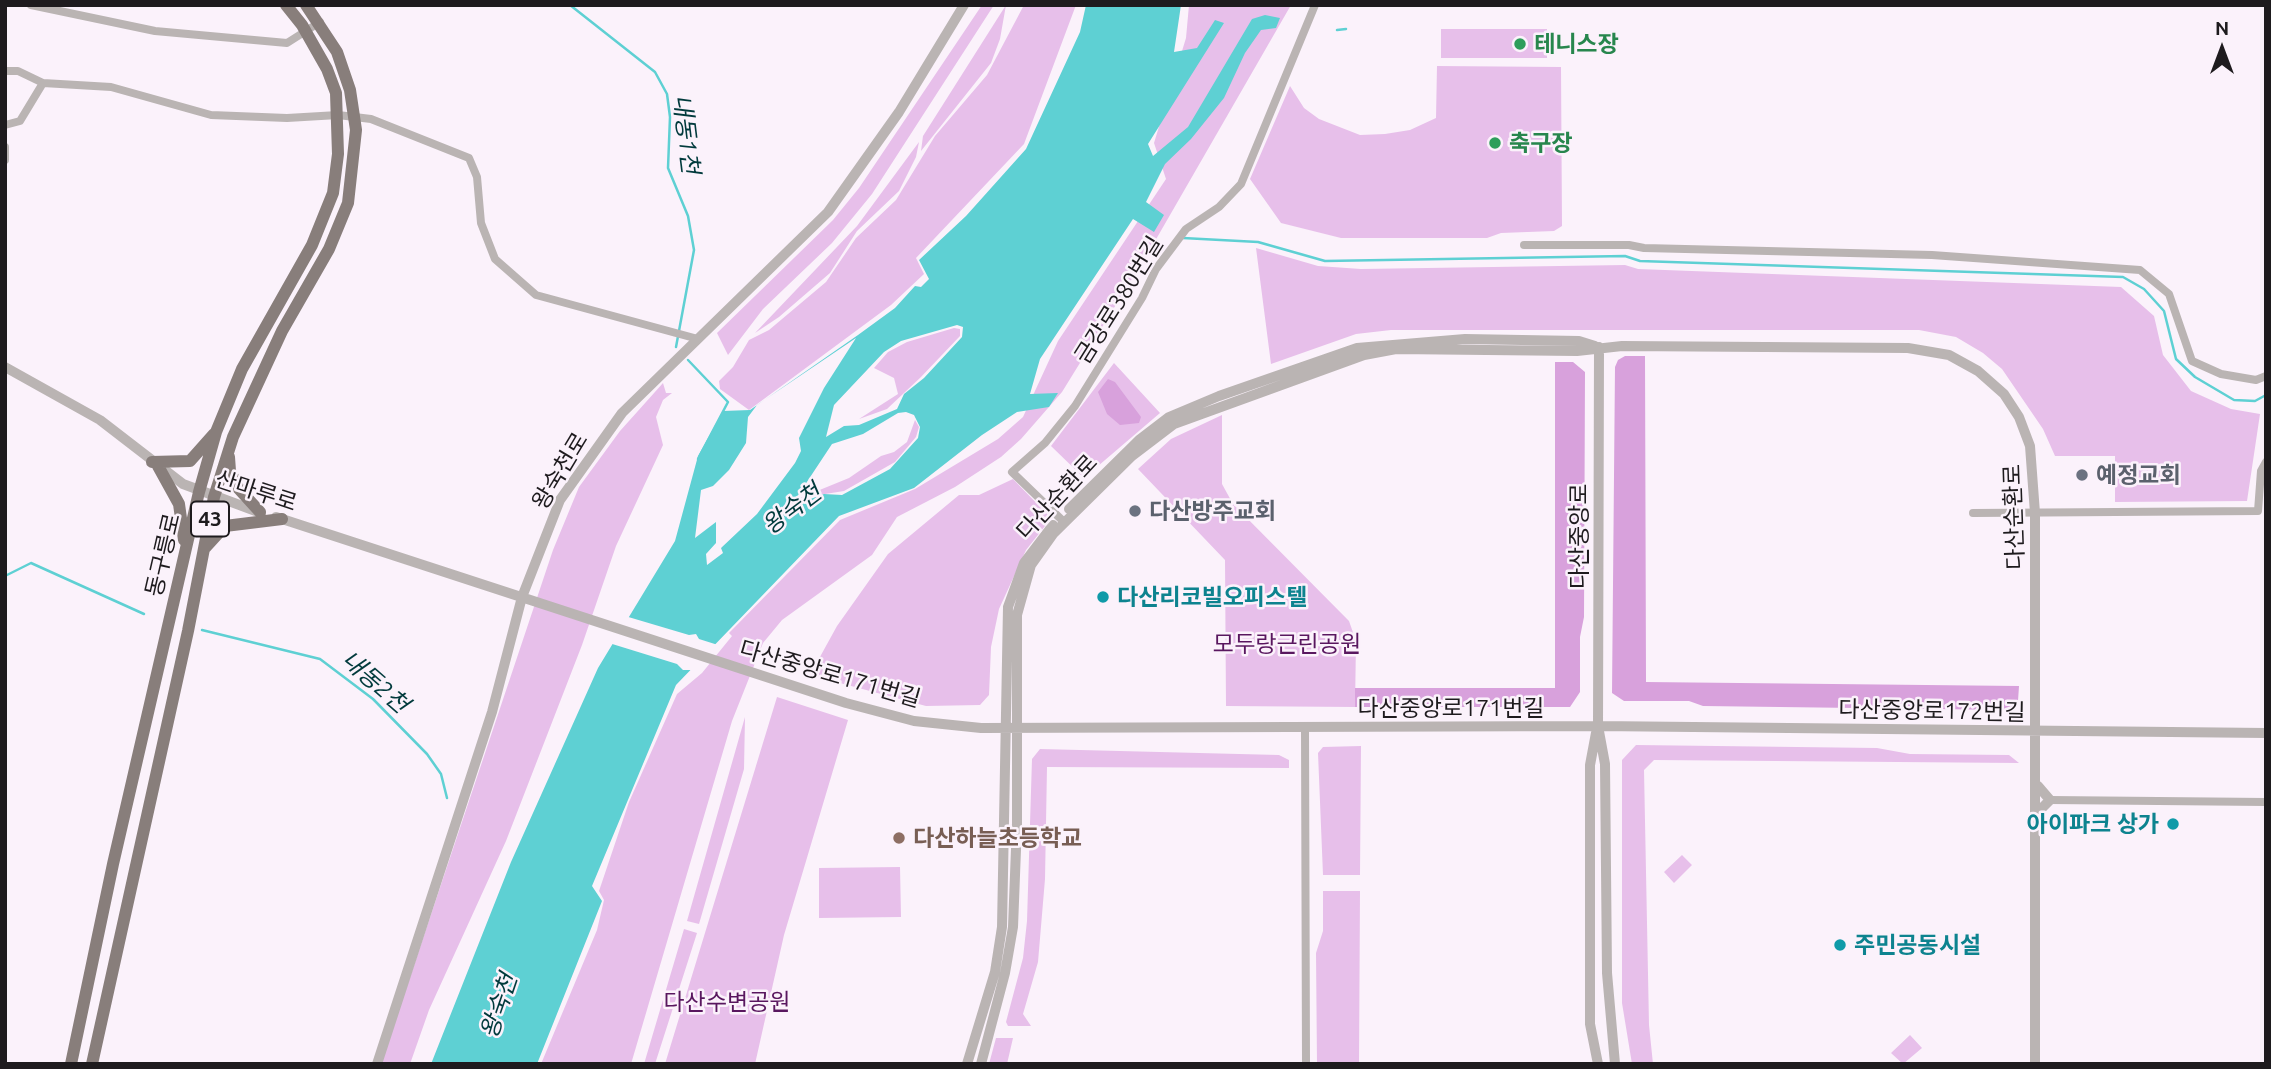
<!DOCTYPE html>
<html>
<head>
<meta charset="utf-8">
<style>
  body { margin:0 }
  #map { position:relative; width:2271px; height:1069px; overflow:hidden; background:#fbf2fb; font-family:Ubuntu,sans-serif }
  canvas { display:block }
  .frame { position:absolute; inset:0; border:7px solid #1e1b1e; pointer-events:none }
  .north { position:absolute; left:2187px; top:14px; width:70px; height:70px; -webkit-text-stroke:5px #fbf2fb; paint-order:stroke; rotate:0deg; font-size:19px; font-weight:700; line-height:28px; text-align:center; color:#1e1b1e }
  .north::after { content:''; display:block; margin:auto; width:24px; height:32px; background:#1e1b1e; clip-path:polygon(50% 0,100% 100%,50% 72%,0 100%) }
</style>
</head>
<body>
<div id="map">
<canvas width="2271" height="1069"></canvas>
<div class="frame"></div>
<div class="north">N</div>
</div>
<script>
const context = document.querySelector('canvas').getContext('2d');
context.lineJoin = 'round';
function fill(path, color) {
  context.fillStyle = color;
  context.fill(path, 'evenodd');
}
function poly(rows) {
  const path = new Path2D();
  for (const r of rows) {
    path.moveTo(r[0], r[1]);
    for (let i = 2; i < r.length; i += 2) path.lineTo(r[i], r[i + 1]);
  }
  return path;
}
function trace(path, color, width, dash) {
  context.strokeStyle = color;
  context.lineWidth = width;
  context.lineCap = dash ? 'butt' : 'round';
  context.setLineDash(dash || []);
  context.stroke(path);
}
function label(font, color, halo, rows, align = 'center') {
  context.font = font + ' Ubuntu,"Noto Sans KR",sans-serif';
  context.lineWidth = 5;
  context.setLineDash([]);
  context.textBaseline = 'middle';
  context.strokeStyle = halo;
  context.fillStyle = color;
  for (const [text, x, y, turn = 0] of rows) {
    context.save();
    context.translate(x, y);
    context.rotate((+turn || 0) * Math.PI / 180);
    context.textAlign = isNaN(turn) ? turn : align;
    if (halo) context.strokeText(text, 0, 0);
    context.fillText(text, 0, 0);
    context.restore();
  }
}
fill(poly([
  [982,5,994,5,872,194,832,243,763,309,728,355,717,333,833,220,859,188],
  [1006,5,1000,39,991,63,921,151,923,136],
  [1024,5,1076,5,1024,144,916,258,924,274,891,305,749,410,720,389,719,381,733,367,749,340,769,330,826,282,856,238,896,200,935,136,987,75],
  [1189,5,1291,5,1151,248,1062,392,1021,439,1001,457,955,487,897,517,872,555,782,620,763,643,732,721,631,1064,541,1064,597,930,604,900,599,891,629,802,677,694,702,673,732,636,729,633,840,520,915,489,998,439,1023,417,1058,341,1166,179,1154,143,1186,38],
  [1441,29,1547,29,1547,58,1441,58],
  [1437,66,1561,67,1562,226,1554,231,1501,233,1487,238,1341,238,1281,223,1250,179,1290,86,1304,108,1319,119,1360,135,1385,134,1410,130,1436,118],
  [919,142,916,157,899,191,857,231,830,273,779,317,755,333,857,226],
  [1256,248,1318,266,1361,269,1625,265,1638,269,2121,287,2154,316,2163,355,2191,391,2231,409,2260,414,2247,501,2115,502,2115,456,2055,456,2043,429,2002,369,1983,353,1956,337,1919,330,1391,330,1356,334,1271,364],
  [954,328,960,329,960,336,921,377,887,409,859,419,898,394,894,378,874,368,888,352,907,342],
  [1114,363,1160,413,1084,478,1051,446],
  [663,383,666,393,672,393,663,400,656,417,663,445,616,546,582,645,506,841,429,1010,410,1064,381,1064,553,550,579,487,620,431],
  [1222,415,1222,484,1233,504,1349,621,1356,641,1355,707,1226,706,1225,560,1138,469,1171,439],
  [915,420,919,427,916,437,895,462,844,491,800,498,849,478,881,456,894,452,907,442],
  [1013,479,1048,515,1049,521,1026,550,999,609,991,647,989,695,980,705,926,706,810,675,837,626,888,554,959,495,979,495],
  [777,697,848,720,784,935,755,1064,665,1064],
  [745,717,744,769,699,924,687,921],
  [1636,745,1877,748,1910,754,2009,755,2019,763,1654,760,1644,770,1649,1025,1653,1064,1632,1064,1622,1003,1622,760],
  [1361,746,1360,875,1323,875,1318,753,1323,747],
  [1040,749,1279,755,1289,760,1289,768,1047,767,1045,879,1038,962,1023,1014,1031,1026,1008,1026,1006,1022,1023,958,1027,921,1032,759],
  [1682,855,1692,865,1674,883,1664,872],
  [900,867,901,917,819,918,819,868],
  [1323,891,1360,891,1359,1064,1317,1064,1316,953,1323,931],
  [684,929,697,933,655,1064,644,1064],
  [1910,1035,1922,1048,1903,1064,1891,1053],
  [996,1038,1013,1038,1007,1064,989,1064]
]), '#e7bfea');
fill(poly([
  [1625,356,1645,356,1646,682,2019,686,2018,701,2010,710,1703,706,1689,701,1624,701,1612,693,1615,367,1618,360],
  [1555,362,1573,362,1585,372,1584,617,1580,637,1580,692,1570,707,1355,707,1355,688,1555,688],
  [1108,379,1115,382,1141,417,1139,423,1120,425,1107,414,1098,392]
]), '#d8a1dc');
fill(poly([
  [1086,5,1181,5,1174,52,1197,48,1215,20,1224,23,1148,144,1153,156,1188,127,1252,19,1265,15,1280,18,1276,28,1261,30,1245,53,1224,98,1191,139,1165,164,1146,202,1164,215,1154,232,1133,219,1040,359,1030,394,1058,393,1049,407,1017,412,982,435,914,488,839,516,676,685,592,886,602,901,537,1064,431,1064,511,862,598,668,675,541,698,456,723,411,750,410,858,335,895,308,915,286,921,287,929,279,919,260,966,216,1026,149,1080,32],
  [957,325,963,327,962,337,924,378,904,394,897,409,859,425,844,426,826,437,834,405,884,352,901,341],
  [856,338,824,388,799,438,801,451,795,463,757,514,721,548,723,553,707,565,706,554,716,543,716,522,695,538,701,490,713,486,729,470,746,443,748,417,757,405],
  [906,412,914,415,920,427,918,438,890,469,842,495,824,494,791,506,832,444,863,434,898,413]
]), '#5ed0d3');
fill(poly([
  [625,616,689,635,696,634,699,639,718,645,695,670,683,670,677,664,609,643]
]), '#fbf2fb');
trace(poly([
  [570,5,655,72,667,94,670,117,668,168,688,216,694,250,676,347],
  [1337,30,1346,29],
  [1183,238,1258,242,1325,261,1625,256,1640,261,2123,277,2144,289,2164,311,2176,359,2195,377,2234,400,2255,401,2266,395],
  [688,360,728,402,698,459],
  [5,576,31,563,144,614],
  [202,630,320,659,373,699,427,754,441,774,447,798]
]), '#5ed0d3', 2.5);
trace(poly([
  [31,5,155,31,287,43,320,22],
  [5,71,18,71,43,83,111,87,211,115,287,118,338,115,371,119,469,158,477,177,481,223,495,259,536,295,698,339],
  [5,125,20,121,43,83],
  [5,147,5,160],
  [1524,245,1629,245,1644,248,1932,255,2140,270,2169,294,2192,361,2221,374,2256,380,2266,376],
  [1973,513,2258,511,2261,471,2266,462],
  [1064,522,1012,472,1045,443,1075,406,1142,298,1156,269,1186,229,1219,207,1241,184,1315,5],
  [1305,728,1306,1064],
  [2050,800,2266,802]
]), '#bab4b3', 8);
trace(poly([
  [1599,347,1598,726,1605,764,1607,973,1615,1064],
  [5,367,100,420,183,484,261,513],
  [1069,509,1139,440,1169,417,1219,396,1357,348,1465,339,1579,341,1595,346],
  [276,517,846,703,914,721,981,728,1598,726,2266,733],
  [1596,733,1590,765,1590,1024,1598,1064],
  [2037,813,2050,800,2038,786],
  [377,1064,492,712,522,597,560,500,622,413,828,212,899,112,964,5],
  [967,1064,995,972,1002,927,1008,607,1024,563,1053,525],
  [981,1064,1005,973,1013,927,1017,823,1017,615,1031,565,1053,534,1132,456,1174,424,1364,355,1396,349,1577,351,1622,346,1908,348,1949,355,1978,371,2004,394,2019,417,2030,446,2035,513,2035,1064]
]), '#bab4b3', 10);
trace(poly([
  [229,457,230,471,239,489,260,512],
  [152,462,190,461,214,434],
  [158,466,179,504,184,540],
  [204,549,225,526,282,519],
  [71,1064,113,864,199,492,216,432,242,369,312,245,333,193,338,154,336,93,327,69,302,25,286,5],
  [92,1064,188,631,214,497,233,437,282,331,329,249,348,203,356,130,350,90,337,52,306,5]
]), '#887e7b', 12);
for (const [x, y, r, color] of [
  [1520,44,7,"#2e9e5b"],
  [1495,143,7,"#2e9e5b"],
  [2082,475,7,"#6b7280"],
  [1135,511,7,"#6b7280"],
  [1103,597,7,"#0f9aa8"],
  [2173,824,7,"#0f9aa8"],
  [899,838,7,"#8d6e63"],
  [1840,945,7,"#0f9aa8"]
]) {
  const dot = new Path2D();
  dot.arc(x, y, r, 0, 2 * Math.PI);
  context.fillStyle = color;
  context.fill(dot);
  trace(dot, '#fbf2fb', 2.5);
}
for (const [x, y, w] of [
  [210,519,38]
]) {
  const box = new Path2D();
  box.roundRect(x - w / 2, y - 17.5, w, 35, 5);
  context.fillStyle = '#fbf2fb';
  context.fill(box);
  trace(box, '#1e1b1e', 2);
}
label('bold 21px', '#1e1b1e', null, [
  ["43",210,519]
]);
label('bold 23px', '#27864d', '#fbf2fb', [
  ["테니스장",1534,44],
  ["축구장",1509,143]
], 'left');
label('23px', '#1e1b1e', '#fbf2fb', [
  ["금강로380번길",1119,300,-58],
  ["왕숙천로",560,471,-59],
  ["산마루로",256,491,18],
  ["다산순환로",1057,497,-47],
  ["다산순환로",2014,517,-92],
  ["다산중앙로",1579,536,-90],
  ["동구릉로",163,555,-77],
  ["다산중앙로171번길",830,674,16],
  ["다산중앙로171번길",1451,708],
  ["다산중앙로172번길",1932,711,1]
]);
label('bold 23px', '#5b616d', '#fbf2fb', [
  ["예정교회",2096,475],
  ["다산방주교회",1149,511]
], 'left');
label('bold 23px', '#0d838f', '#fbf2fb', [
  ["다산리코빌오피스텔",1117,597],
  ["아이파크 상가",2159,824,"right"],
  ["주민공동시설",1854,945]
], 'left');
label('23px', '#59175f', '#fbf2fb', [
  ["모두랑근린공원",1287,644],
  ["다산수변공원",727,1002]
]);
label('bold 23px', '#785e54', '#fbf2fb', [
  ["다산하늘초등학교",913,838]
], 'left');
label('italic 24px', '#013a3c', '#fbf2fb', [
  ["내동1천",686,134,83],
  ["왕숙천",792,509,-37],
  ["내동2천",375,682,41],
  ["왕숙천",499,1006,-71]
]);
</script>
</body>
</html>
